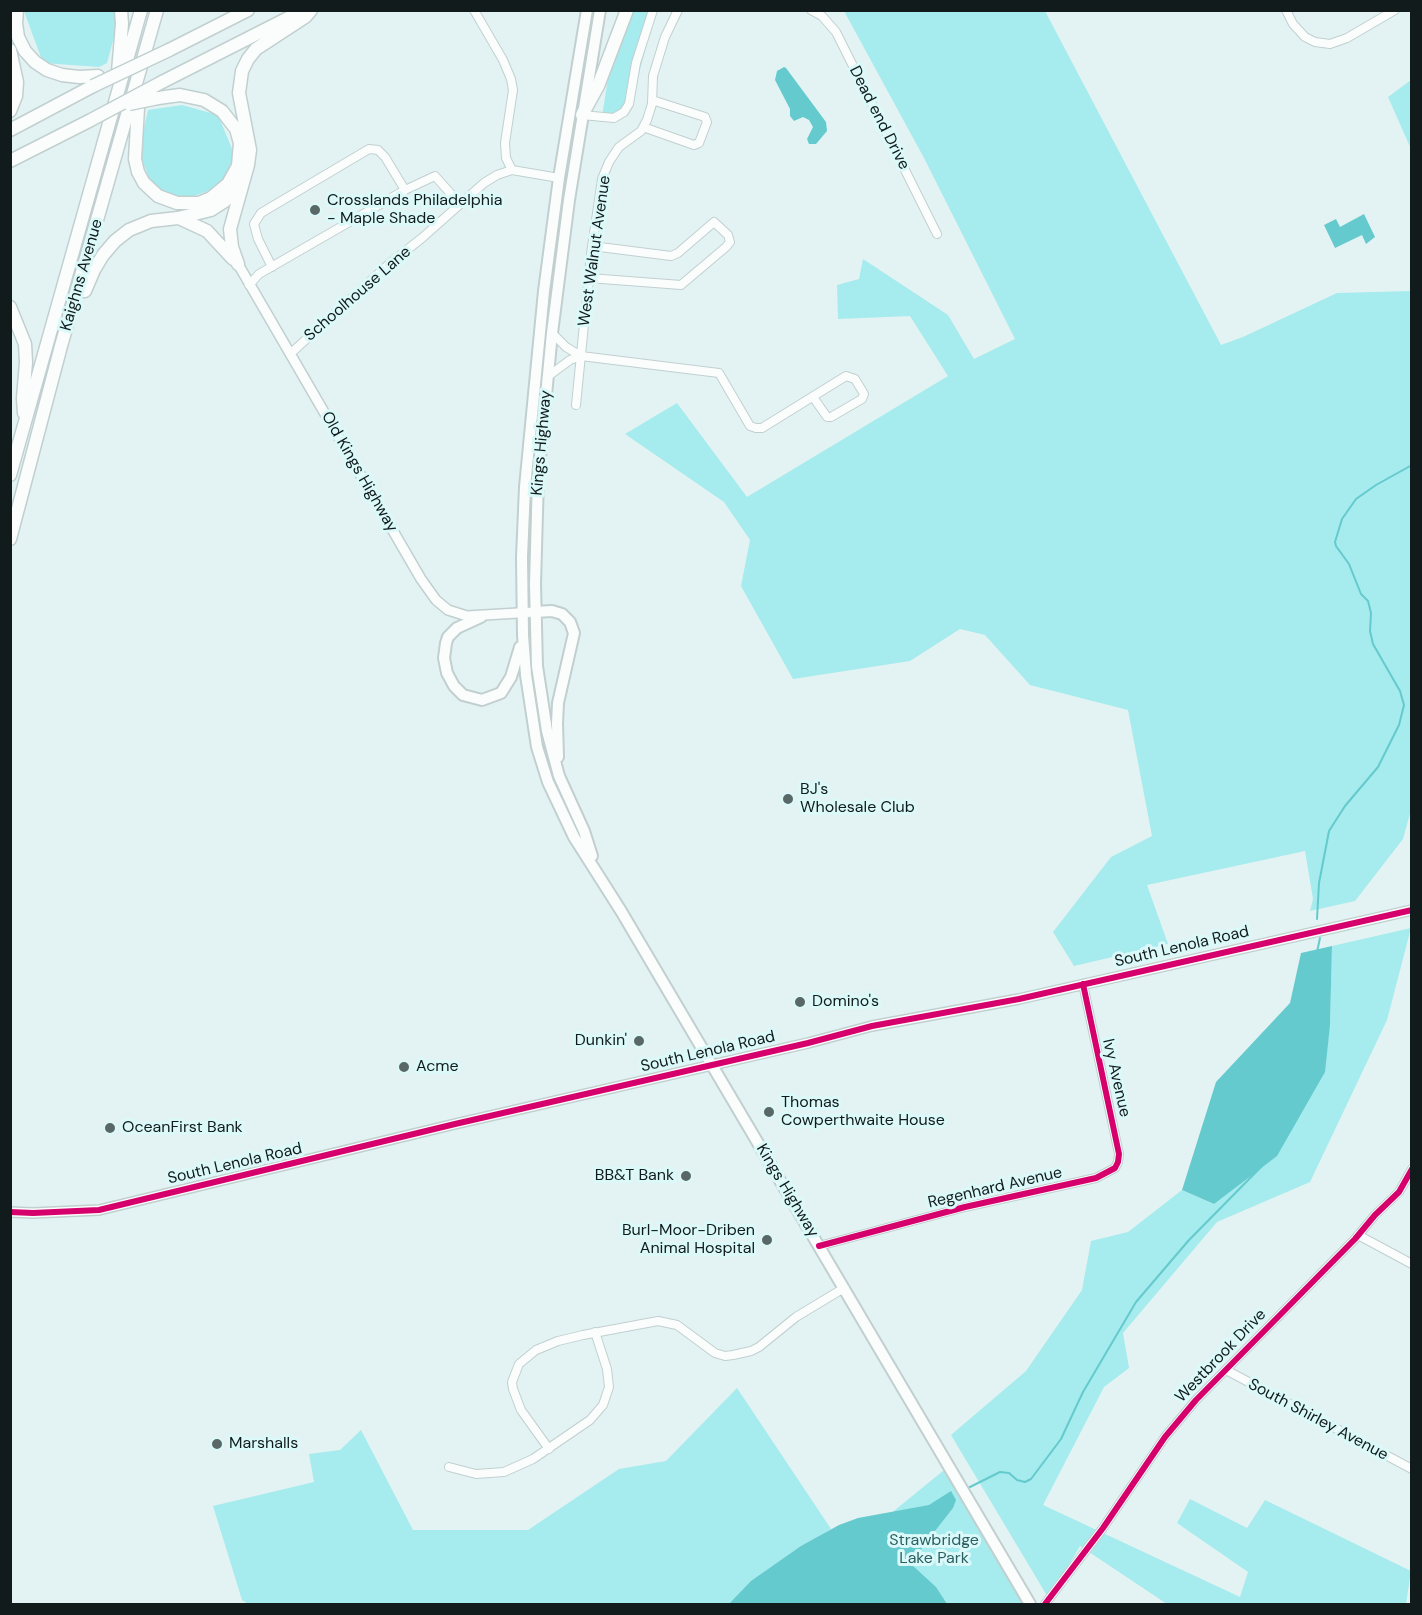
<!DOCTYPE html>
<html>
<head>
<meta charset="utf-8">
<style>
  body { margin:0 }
  #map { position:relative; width:1422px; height:1615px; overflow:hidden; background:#e3f3f3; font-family:"DM Sans",sans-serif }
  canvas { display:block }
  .frame { position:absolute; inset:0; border:12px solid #111b1c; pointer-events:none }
</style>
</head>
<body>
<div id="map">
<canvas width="1422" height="1615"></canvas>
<div class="frame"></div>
</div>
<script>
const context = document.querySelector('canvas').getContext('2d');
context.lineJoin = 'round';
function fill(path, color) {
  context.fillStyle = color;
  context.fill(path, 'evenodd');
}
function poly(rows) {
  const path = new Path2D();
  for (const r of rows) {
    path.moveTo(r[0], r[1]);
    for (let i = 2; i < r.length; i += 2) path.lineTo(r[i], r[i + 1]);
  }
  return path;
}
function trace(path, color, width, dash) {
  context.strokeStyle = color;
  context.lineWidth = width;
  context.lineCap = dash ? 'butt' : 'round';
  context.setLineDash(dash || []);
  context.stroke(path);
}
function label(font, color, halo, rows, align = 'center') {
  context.font = font + ' "DM Sans",sans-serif';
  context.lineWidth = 6;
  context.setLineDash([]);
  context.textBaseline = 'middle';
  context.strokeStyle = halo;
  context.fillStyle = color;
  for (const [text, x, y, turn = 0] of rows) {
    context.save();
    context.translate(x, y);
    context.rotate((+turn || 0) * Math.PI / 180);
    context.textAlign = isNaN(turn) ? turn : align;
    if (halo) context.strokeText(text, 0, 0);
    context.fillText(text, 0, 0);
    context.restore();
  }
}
fill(poly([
  [24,11,121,11,107,63,99,67,43,63],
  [618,11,656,11,630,106,612,118,602,116,608,79,617,54,612,50],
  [844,11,1045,11,1221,345,1243,337,1337,293,1411,291,1411,810,1403,839,1355,901,1310,911,1313,899,1305,851,1147,885,1168,944,1074,966,1053,932,1111,857,1152,836,1128,710,1030,685,985,635,960,629,910,661,793,679,741,586,750,540,724,502,625,434,677,403,747,497,948,376,910,316,838,319,837,285,859,279,863,259,948,315,974,359,1015,339,924,158],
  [1411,80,1411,149,1388,97],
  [182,105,218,115,235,156,221,186,181,201,151,185,139,150,148,110],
  [1411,928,1387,1020,1310,1182,1217,1222,1123,1333,1129,1368,1104,1387,1043,1505,1240,1597,1248,1572,1177,1523,1190,1499,1247,1528,1265,1500,1411,1571,1406,1604,1167,1604,1080,1546,1049,1599,951,1435,1026,1371,1082,1290,1091,1241,1128,1232,1182,1190,1214,1204,1330,1025,1332,946],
  [737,1388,831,1529,764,1572,878,1524,949,1466,1027,1604,248,1604,242,1600,213,1506,314,1482,309,1454,340,1450,361,1430,413,1530,528,1530,619,1469,666,1461]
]), '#a6ebed');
fill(poly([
  [784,67,786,68,826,122,827,131,816,144,809,144,807,139,813,127,809,120,803,117,794,121,790,116,790,109,775,80,777,71],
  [1364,214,1375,237,1366,244,1362,235,1335,248,1324,225,1336,219,1340,227],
  [1332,946,1330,1025,1325,1072,1277,1156,1214,1204,1182,1190,1216,1082,1290,1003,1301,953],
  [951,1491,956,1500,953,1508,924,1545,912,1565,936,1587,947,1604,729,1604,751,1581,801,1546,839,1525,858,1518,929,1505]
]), '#65cacd');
trace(poly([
  [1317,919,1319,883,1329,831,1345,806,1378,767,1399,725,1404,705,1400,691,1373,644,1370,631,1371,613,1368,601,1361,594,1349,564,1336,546,1335,542,1342,519,1356,499,1376,485,1412,465],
  [1317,952,1320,938],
  [966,1489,1000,1472,1009,1473,1017,1480,1025,1482,1031,1479,1061,1439,1083,1392,1136,1302,1189,1240,1262,1166]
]), '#65cacd', 2);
const minor = poly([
  [474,10,503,60,511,79,513,90,505,143,506,158,512,170,559,178],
  [811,10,822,16,836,32,937,234],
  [1286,10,1293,24,1305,37,1315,42,1330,44,1347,38,1395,10],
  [582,115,614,118,624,112,629,104,636,63,653,10],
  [643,127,694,145,699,143,707,122,705,117,652,100],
  [272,267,258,239,254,224,261,213,369,149,378,150,385,157,405,190],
  [589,278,681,285,726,247,730,242,728,235,714,222,678,253,671,256,592,246],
  [249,285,259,274,405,190,435,176,460,204],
  [552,333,566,347,581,356,719,373,750,426,756,428,762,428,846,376,855,379,864,394,862,399,831,417,827,417,813,397],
  [290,354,389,264,422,238,484,183,497,175,512,170],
  [547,377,570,360,581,356],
  [576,405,591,254,602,179,609,162,619,147,641,131,647,120,652,104,653,76,665,37,678,10],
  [1358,1235,1412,1264],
  [819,1246,965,1207,1096,1178,1115,1168,1118,1162,1119,1154,1083,984],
  [1226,1370,1412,1469],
  [549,1449,521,1410,513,1389,512,1382,519,1364,536,1350,558,1341,583,1335,658,1321,677,1325,715,1353,725,1356,733,1355,751,1351,759,1347,796,1317,844,1288],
  [449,1467,476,1474,504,1472,533,1459,590,1420,603,1405,609,1387,607,1369,595,1332],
  [1045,1604,1103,1528,1165,1437,1196,1400,1355,1239,1375,1215,1399,1192,1412,1169]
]);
const tertiary = poly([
  [238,264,421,579,436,600,448,610,467,616,535,612],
  [10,1212,33,1213,99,1210,455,1124,808,1043,872,1026,1019,999,1412,910]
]);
const secondary = poly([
  [587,10,559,178,544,291,525,487,522,557,523,635,526,675,537,747,548,782,574,837,621,911,1030,1604],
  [535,612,552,611,562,614,570,622,574,633,558,703,557,724,558,757],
  [481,617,457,628,448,637,446,643,444,658,447,673,454,686,463,695,482,700,501,693,511,677,520,647],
  [592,856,584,831,559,776,547,731,537,666,535,584,538,478,552,333,569,200,600,10]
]);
const trunk = poly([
  [17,10,16,23,18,37,25,51,35,62,47,70,62,75,79,77,98,76],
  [10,50,17,82,16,96,10,111],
  [169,50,248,10],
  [118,72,122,24,121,10],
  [162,82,300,12],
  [139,91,135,159,138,172,144,183,158,196,177,203,199,203,211,198,228,184,238,166,240,143,236,129,222,111,204,100,180,95,158,98],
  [582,115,598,86,627,10],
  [10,130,93,86],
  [10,161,89,121],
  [179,218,207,231,233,259],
  [238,264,232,247,230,229,248,165,250,150,239,93,242,71,248,59,256,49,305,17,311,10],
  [85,291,94,270,103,255,115,241,129,230,151,221,178,218,211,210,225,201,241,184],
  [10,307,25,344,26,362,23,398,24,413],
  [10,475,141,10],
  [10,539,61,346,157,10]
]);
trace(minor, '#c1cfcf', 10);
trace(tertiary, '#c1cfcf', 12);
trace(secondary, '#c1cfcf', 14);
trace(trunk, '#c1cfcf', 15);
trace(minor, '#fbfdfd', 8);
trace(tertiary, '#fbfdfd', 9);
trace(secondary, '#fbfdfd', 10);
trace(trunk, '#fbfdfd', 12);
const trunkBridge = poly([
  [93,86,169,50],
  [129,104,158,98],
  [89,121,162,82]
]);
trace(trunkBridge, '#c1cfcf', 15, []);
trace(trunkBridge, '#fbfdfd', 12);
trace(poly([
  [10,1212,33,1213,99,1210,455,1124,808,1043,872,1026,1019,999,1412,910],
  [819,1246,965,1207,1096,1178,1115,1168,1118,1162,1119,1154,1083,984],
  [1045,1604,1103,1528,1165,1437,1196,1400,1355,1239,1375,1215,1399,1192,1412,1169]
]), '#d6006c', 6);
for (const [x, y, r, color] of [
  [315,210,6,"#5a6767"],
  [788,799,6,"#5a6767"],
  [800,1002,6,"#5a6767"],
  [639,1041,6,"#5a6767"],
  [404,1067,6,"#5a6767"],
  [769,1112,6,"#5a6767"],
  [110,1128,6,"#5a6767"],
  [686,1176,6,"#5a6767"],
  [767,1240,6,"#5a6767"],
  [217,1444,6,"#5a6767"]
]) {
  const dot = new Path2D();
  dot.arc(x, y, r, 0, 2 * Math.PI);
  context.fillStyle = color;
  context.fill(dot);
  trace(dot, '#dcf9fa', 2);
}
label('16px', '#111b1c', '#dcf9fa', [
  ["Dead end Drive",879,118,63],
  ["West Walnut Avenue",595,251,-82],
  ["Kaighns Avenue",82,275,-74],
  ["Schoolhouse Lane",358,294,-41],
  ["Kings Highway",542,443,-85],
  ["Old Kings Highway",359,472,60],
  ["South Lenola Road",1182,947,-13],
  ["South Lenola Road",708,1052,-13],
  ["Ivy Avenue",1116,1078,77],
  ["South Lenola Road",235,1164,-13],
  ["Regenhard Avenue",995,1188,-13],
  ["Kings Highway",787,1191,59],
  ["Westbrook Drive",1221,1356,-46],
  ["South Shirley Avenue",1318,1420,28]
]);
label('16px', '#111b1c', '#dcf9fa', [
  ["Crosslands Philadelphia",327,201],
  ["- Maple Shade",327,219],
  ["BJ's",800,790],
  ["Wholesale Club",800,808],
  ["Domino's",812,1002],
  ["Dunkin'",627,1041,"right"],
  ["Acme",416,1067],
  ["Thomas",781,1103],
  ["Cowperthwaite House",781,1121],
  ["OceanFirst Bank",122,1128],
  ["BB&T Bank",674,1176,"right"],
  ["Burl-Moor-Driben",755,1231,"right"],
  ["Animal Hospital",755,1249,"right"],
  ["Marshalls",229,1444]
], 'left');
label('16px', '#2a6062', '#dcf9fa', [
  ["Strawbridge",934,1541],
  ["Lake Park",934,1559]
]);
</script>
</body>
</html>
